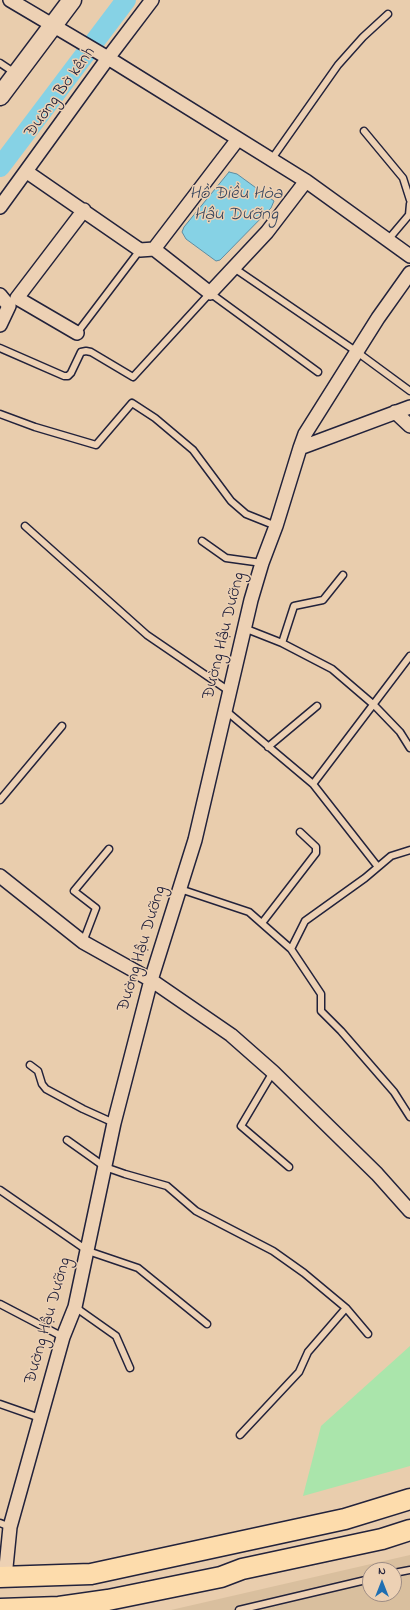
<!DOCTYPE html>
<html>
<head>
<meta charset="utf-8">
<style>
  body { margin:0 }
  #map { position:relative; width:410px; height:1610px; overflow:hidden; background:#e9cdad; font-family:"Indie Flower",sans-serif }
  canvas { display:block }
  .north { position:absolute; left:362px; top:1562px; width:40px; height:40px; box-sizing:border-box; background:#edd1b4; border:1px solid #9c8b84; border-radius:50%; rotate:0deg; font-size:11px; font-weight:700; line-height:16px; text-align:center; color:#22223b }
  .north::after { content:''; display:block; margin:auto; width:14px; height:18px; background:#1f6fb2; clip-path:polygon(50% 0,100% 100%,50% 72%,0 100%) }
</style>
</head>
<body>
<div id="map">
<canvas width="410" height="1610"></canvas>
<div class="north">N</div>
</div>
<script>
const context = document.querySelector('canvas').getContext('2d');
context.lineJoin = 'round';
function fill(path, color) {
  context.fillStyle = color;
  context.fill(path, 'evenodd');
}
function poly(rows) {
  const path = new Path2D();
  for (const r of rows) {
    path.moveTo(r[0], r[1]);
    for (let i = 2; i < r.length; i += 2) path.lineTo(r[i], r[i + 1]);
  }
  return path;
}
function trace(path, color, width, dash) {
  context.strokeStyle = color;
  context.lineWidth = width;
  context.lineCap = dash ? 'butt' : 'round';
  context.setLineDash(dash || []);
  context.stroke(path);
}
function label(font, color, halo, rows, align = 'center') {
  context.font = font + ' "Indie Flower",sans-serif';
  context.lineWidth = 3;
  context.setLineDash([]);
  context.textBaseline = 'middle';
  context.strokeStyle = halo;
  context.fillStyle = color;
  for (const [text, x, y, turn = 0] of rows) {
    context.save();
    context.translate(x, y);
    context.rotate((+turn || 0) * Math.PI / 180);
    context.textAlign = isNaN(turn) ? turn : align;
    if (halo) context.strokeText(text, 0, 0);
    context.fillText(text, 0, 0);
    context.restore();
  }
}
fill(poly([
  [410,1555,410,1610,171,1610],
  [370,1570,394,1570,394,1594,370,1594]
]), '#d9bf9e');
fill(poly([
  [410,1346,410,1466,303,1496,321,1426]
]), '#aae5ab');
const water = poly([
  [229,172,237,174,274,201,271,208,220,260,216,261,186,239,182,232,184,227,229,172]
]);
fill(water, '#86d2e5');
trace(water, '#5e8ca1', 1);
trace(poly([
  [0,167,126,0]
]), '#86d2e5', 20);
const lane = poly([
  [0,63,15,73],
  [364,131,403,178,410,200],
  [271,160,338,65,363,37,388,14],
  [387,241,409,215,410,204],
  [234,268,357,352,410,391],
  [77,333,140,250],
  [0,348,64,376,68,376,71,373,81,352,86,351,91,352,133,377,210,293,318,372],
  [0,414,35,427,96,445,132,403,155,418,193,450,231,501,246,514,276,526],
  [25,526,147,635,229,691],
  [202,541,226,558,262,563],
  [244,628,282,643,332,669,374,705,400,732,410,748],
  [282,643,294,606,323,600,343,575],
  [225,710,313,784,378,867],
  [268,747,317,706],
  [313,784,410,656],
  [0,800,62,726],
  [180,889,249,912,291,949,321,994,321,1011,341,1031,394,1092,410,1117],
  [262,923,316,853,316,847,300,832],
  [83,942,96,908,74,891,109,849],
  [291,949,305,921,365,878,391,856,410,850],
  [30,1065,38,1071,42,1084,46,1089,83,1109,114,1123],
  [273,1072,241,1126,289,1167],
  [67,1140,105,1167,125,1174,167,1186,196,1211,273,1251,304,1273,346,1308,368,1334],
  [0,1190,88,1251,138,1268,207,1324],
  [0,1304,63,1337],
  [75,1307,116,1336,130,1368],
  [0,1404,40,1418],
  [240,1435,299,1372,308,1352,346,1308],
  [0,1523,10,1527],
  [394,1573,410,1570],
  [239,1610,370,1579]
]);
const street = poly([
  [10,0,108,58,306,181,410,256],
  [27,172,140,250,154,249,238,139],
  [0,207,108,58,152,0],
  [154,249,210,293,267,232,306,181],
  [0,295,9,306,0,325],
  [77,333,17,298,84,210],
  [395,412,410,426],
  [300,448,305,434,378,318,410,273],
  [0,876,83,942,151,980,231,1035,273,1072,377,1174,410,1211],
  [5,1577,10,1527,63,1337,75,1307,114,1123,151,980,195,840,251,600,262,563,276,526,300,448,410,407]
]);
const secondary = poly([
  [0,96,72,0]
]);
const primary = poly([
  [0,1577,91,1574,345,1519,410,1499],
  [0,1609,59,1607,108,1600,221,1577,242,1569,382,1539,410,1530]
]);
trace(lane, '#22223b', 9);
trace(street, '#22223b', 16);
trace(secondary, '#22223b', 21);
trace(primary, '#22223b', 23);
trace(lane, '#edd1b4', 6);
trace(street, '#edd1b4', 13);
trace(secondary, '#edd1b4', 18);
trace(primary, '#fddcac', 20);
label('17px', '#22223b', '#edd1b4', [
  ["Đường Bờ kênh",61,93,-54],
  ["Đường Hậu Dưỡng",225,636,-76],
  ["Đường Hậu Dưỡng",143,949,-73],
  ["Đường Hậu Dưỡng",49,1321,-74]
]);
label('italic 18px', '#36455d', '#edd1b4', [
  ["Hồ Điều Hòa",236,195],
  ["Hậu Dưỡng",236,216]
]);
</script>
</body>
</html>
